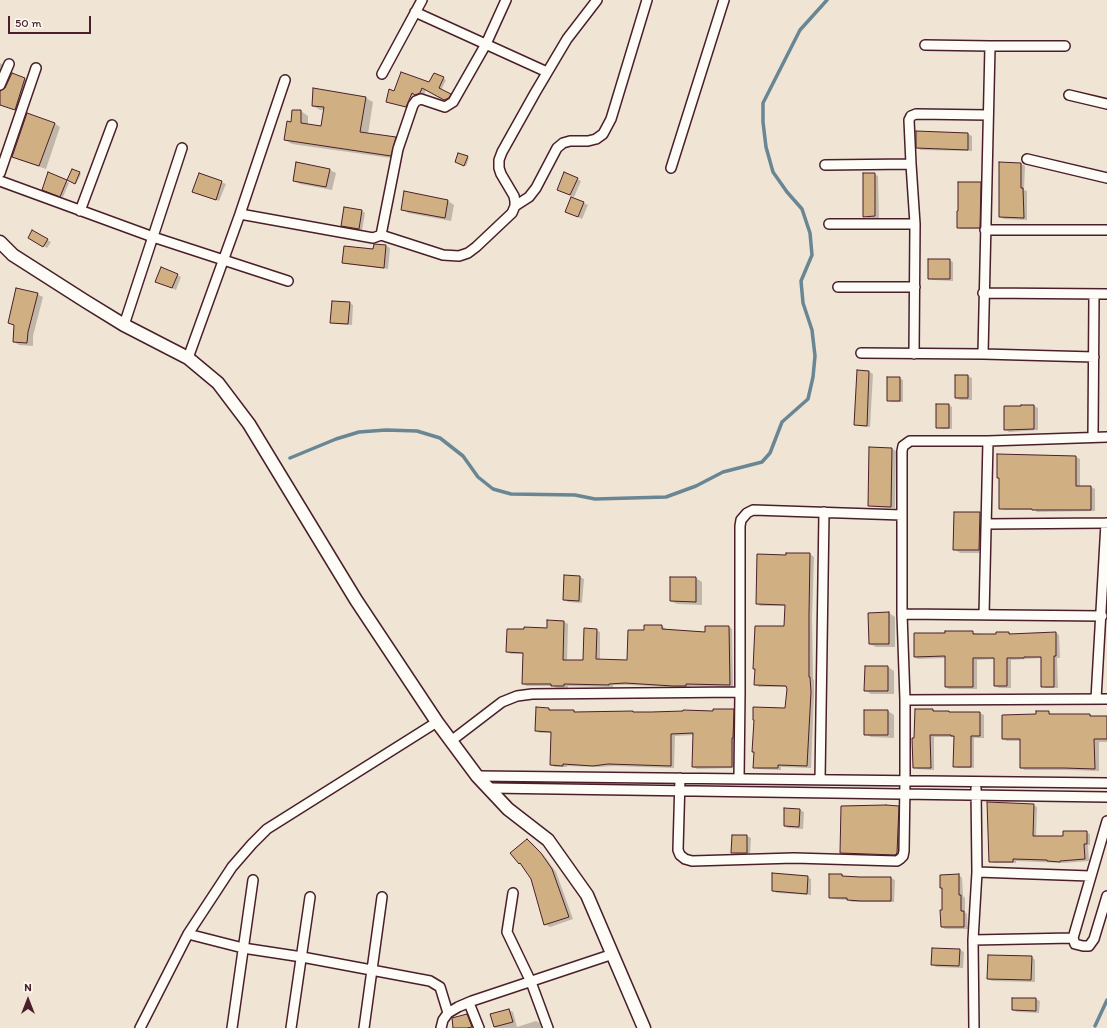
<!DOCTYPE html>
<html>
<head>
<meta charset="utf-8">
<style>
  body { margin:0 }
  #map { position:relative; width:1107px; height:1028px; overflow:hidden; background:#f0e5d4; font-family:Itim,sans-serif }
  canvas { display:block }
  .north { position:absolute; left:8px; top:980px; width:40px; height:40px; -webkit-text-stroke:3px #fdfcf7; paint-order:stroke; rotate:0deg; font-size:11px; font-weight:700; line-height:16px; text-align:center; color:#4a1f2b }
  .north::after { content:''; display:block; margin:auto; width:14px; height:18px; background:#4a1f2b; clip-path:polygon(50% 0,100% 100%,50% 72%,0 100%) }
  .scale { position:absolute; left:8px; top:16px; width:83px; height:18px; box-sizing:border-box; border:2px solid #4a1f2b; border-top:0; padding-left:5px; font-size:12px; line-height:14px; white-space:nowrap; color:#4a1f2b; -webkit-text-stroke:3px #fdfcf7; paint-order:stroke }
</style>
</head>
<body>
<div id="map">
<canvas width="1107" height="1028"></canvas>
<div class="north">N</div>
<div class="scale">50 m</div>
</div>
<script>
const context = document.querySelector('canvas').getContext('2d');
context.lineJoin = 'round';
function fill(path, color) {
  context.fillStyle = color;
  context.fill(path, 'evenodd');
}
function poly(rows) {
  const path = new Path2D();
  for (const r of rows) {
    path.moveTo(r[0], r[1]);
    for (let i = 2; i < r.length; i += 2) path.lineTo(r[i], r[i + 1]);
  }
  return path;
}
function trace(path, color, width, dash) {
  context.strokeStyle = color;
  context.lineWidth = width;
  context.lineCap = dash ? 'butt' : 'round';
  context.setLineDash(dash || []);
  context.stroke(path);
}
fill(poly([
  [0,63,7,67,0,83],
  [12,74,29,81,20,112,0,105,0,91,4,91],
  [443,78,446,80,441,90,453,97,448,101,426,89,424,95,419,96,416,95,410,108,387,101,395,92,430,84],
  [366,98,373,102,368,134,395,138,403,142,398,159,292,144,285,140,292,123,301,111,308,116,308,125,322,127,324,110,320,110,313,106],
  [54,123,60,127,46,169,19,160,13,156],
  [968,134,972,136,972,151,921,150,917,148],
  [467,157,469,158,466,166,457,162],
  [1021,164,1025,166,1024,190,1027,191,1027,220,1004,219,1000,217],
  [72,170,81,174,76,184,68,180],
  [330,170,336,173,332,190,300,184,294,181],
  [199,174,226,184,219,201,197,194],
  [874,174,878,176,879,218,868,218,864,216],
  [577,179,581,181,574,197,562,192],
  [66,181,69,183,63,197,46,191],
  [981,183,984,185,983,229,961,229,958,227],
  [405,193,448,201,454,205,451,221,408,213,402,209],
  [572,198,588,205,582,219,570,213],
  [362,211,365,213,362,231,346,228,342,226],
  [33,232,51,242,47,248,29,237],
  [375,245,386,246,390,248,388,269,347,264,343,262,374,250],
  [949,260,953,262,953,281,933,280,929,278],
  [177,275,181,277,176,290,160,283],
  [37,294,43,297,33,336,33,346,19,345,14,342,15,326,9,323],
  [349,303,353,305,352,325,335,324,331,322],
  [858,371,869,372,873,374,870,427,859,426,855,424],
  [968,376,972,378,972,400,960,400,956,398],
  [899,378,903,380,903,402,892,402,888,400],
  [949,405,952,407,952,429,941,429,937,427],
  [1034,406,1038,408,1038,430,1009,432,1005,429],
  [892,449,896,451,895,508,873,507,869,505],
  [998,455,1076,457,1080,459,1080,487,1091,487,1095,489,1095,511,1037,512,1035,510,1004,510,1000,508,1000,479,998,478],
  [955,513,980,513,986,516,985,553,960,553,954,549],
  [810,554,814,557,812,618,813,679,814,680,814,695,811,768,781,767,781,770,758,769,754,767,755,720,786,709,787,687,759,687,755,684,785,627,786,606,760,606,757,603,787,556],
  [580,577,584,579,582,603,568,602,564,599],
  [671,578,696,578,702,582,702,605,677,604,671,601],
  [889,613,895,617,895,647,876,647,870,644],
  [548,621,564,622,568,624,567,661,584,661,596,630,600,632,600,660,628,661,645,631,645,626,662,626,666,629,666,631,706,633,729,627,732,629,733,687,689,686,689,688,677,687,630,685,613,685,613,687,568,686,568,688,556,688,554,686,527,686,523,684,524,654,511,654,507,652,548,629],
  [960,632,997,635,997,633,1009,633,1013,635,1056,633,1059,635,1060,658,1057,658,1058,688,1046,688,1042,686,1042,658,1011,660,1011,688,999,688,995,686,995,659,977,660,977,689,949,689,946,687,946,658,918,659,915,657,915,634],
  [888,667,894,671,894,694,871,694,865,690],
  [549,709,552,711,574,711,576,713,634,713,714,712,734,710,737,713,735,768,697,769,693,767,694,735,675,736,674,768,613,766,598,767,567,766,567,767,555,767,551,765,552,733,540,733,536,731],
  [933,710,937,712,980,713,984,715,984,738,974,738,974,768,958,768,954,766,955,737,934,737,934,770,918,769,914,767,915,739],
  [888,711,894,715,894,738,871,737,865,734],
  [1048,712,1052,715,1090,715,1093,717,1107,717,1107,742,1099,742,1099,771,1069,770,1025,770,1021,768,1021,741,1007,741,1003,739,1037,715],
  [1033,805,1037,807,1036,837,1064,837,1086,832,1090,834,1090,845,1088,845,1089,861,1063,863,1016,861,1016,863,994,863,990,861],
  [898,807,902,809,899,857,845,855,841,853],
  [800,810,804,812,803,829,788,828,785,826],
  [732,836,747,836,751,838,750,855,736,854,732,852],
  [528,840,532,843,545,857,556,872,573,919,550,927,545,924,532,878,522,864,519,863],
  [830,875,842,875,846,877,891,878,895,880,894,902,852,902,847,900,834,899,830,897],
  [959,875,962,878,963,896,965,898,965,912,967,914,968,929,945,929,942,927,943,889,941,888],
  [807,877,811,879,811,895,777,893,773,891],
  [960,950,964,952,963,968,936,967,932,964],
  [1032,957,1035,960,1035,982,992,981,988,979],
  [1036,999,1040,1001,1039,1013,1017,1012,1013,1010],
  [509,1010,513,1012,517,1027,536,1021,540,1023,541,1028,495,1028,492,1015],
  [467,1015,471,1017,475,1028,454,1028,452,1020]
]), '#0003');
trace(poly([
  [290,458,336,439,359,432,386,430,417,431,440,438,463,456,478,477,493,489,511,494,575,495,595,499,666,497,696,486,723,472,762,462,770,453,782,422,808,399,813,377,815,356,812,330,803,303,801,281,812,255,810,233,802,209,787,192,773,172,766,147,763,122,763,103,800,30,827,0],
  [1095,1026,1107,1000]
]), '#698695', 3.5);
const building = poly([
  [401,72,429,82,434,73,444,77,439,88,451,94,449,98,444,100,422,88,420,93,415,95,412,93,406,107,386,102,389,89,394,91,401,72],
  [12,73,25,78,15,110,0,105,0,91,5,88,12,73],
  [313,88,366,97,360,132,396,137,391,156,284,140,287,121,291,122,292,110,301,110,301,123,321,126,324,107,312,106,313,88],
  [27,113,55,123,39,166,12,157,27,113],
  [916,131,968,133,968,150,916,148,916,131],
  [458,153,468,156,464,166,455,162,458,153],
  [296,162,330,169,326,187,293,181,296,162],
  [999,162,1021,163,1021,188,1023,188,1024,218,999,217,999,162],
  [72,169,80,172,75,184,67,180,72,169],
  [48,172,67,180,60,197,42,190,48,172],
  [564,172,578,178,570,195,557,190,564,172],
  [199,173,222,181,216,200,192,192,199,173],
  [863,173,875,173,875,216,863,217,863,173],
  [958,182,981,182,980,228,957,228,957,211,958,211,958,182],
  [404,191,448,200,445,218,401,210,404,191],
  [571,197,584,202,578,217,565,212,571,197],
  [344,207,362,210,359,229,341,226,344,207],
  [32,230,48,239,43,247,28,238,32,230],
  [374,244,386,245,384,268,342,263,344,246,373,249,374,244],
  [928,259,950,259,950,279,928,279,928,259],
  [161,267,178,274,172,288,155,282,161,267],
  [16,288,38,293,28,332,27,343,13,342,14,325,8,323,16,288],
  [332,301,350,302,348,324,330,323,332,301],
  [857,370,869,371,867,426,854,425,857,370],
  [955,375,968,375,968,398,955,398,955,375],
  [887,377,900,377,900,401,887,401,887,377],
  [936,404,949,404,949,428,936,428,936,404],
  [1021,405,1034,405,1034,429,1004,430,1004,406,1021,406,1021,405],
  [869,447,892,448,891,507,868,506,869,447],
  [997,454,1076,456,1076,486,1091,486,1091,510,1032,510,1032,509,999,509,999,478,997,478,997,454],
  [954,512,980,512,979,550,953,550,954,512],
  [786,553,810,553,809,615,809,677,810,677,811,692,807,766,778,765,778,768,753,768,754,752,752,752,754,720,753,720,753,707,785,708,787,689,786,686,754,685,755,669,753,669,755,626,784,626,785,605,756,604,757,554,786,555,786,553],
  [564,575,580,576,579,601,563,600,564,575],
  [670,577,696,577,696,602,670,601,670,577],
  [889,612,889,644,869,644,868,613,889,612],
  [547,620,564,621,563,660,583,660,584,628,597,629,596,659,627,660,628,630,644,630,644,625,662,625,662,629,705,632,705,626,729,626,730,685,686,684,686,686,673,686,625,683,609,684,609,685,564,684,564,686,551,686,551,684,522,684,523,653,506,652,507,629,524,629,524,627,547,628,547,620],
  [945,631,973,631,973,634,996,634,996,632,1009,632,1009,634,1056,632,1056,656,1054,656,1054,687,1041,687,1041,657,1024,657,1024,658,1007,658,1007,686,994,686,994,658,973,658,973,687,945,687,945,656,914,657,914,633,945,633,945,631],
  [865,666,888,666,888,691,864,691,865,666],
  [536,707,549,708,549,710,574,710,574,712,633,711,633,712,651,712,683,711,683,710,713,711,713,709,734,709,733,738,732,738,732,767,692,767,693,733,671,734,671,766,608,764,593,766,563,764,563,766,550,765,551,732,535,731,536,707],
  [915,709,933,709,933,711,949,711,949,712,980,712,980,736,971,736,971,767,953,767,954,736,951,736,951,735,930,735,931,768,913,768,912,738,914,738,915,709],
  [864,710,888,710,888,735,864,735,864,710],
  [1036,711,1049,711,1049,714,1090,714,1090,716,1107,716,1107,739,1094,739,1095,769,1064,768,1020,768,1020,739,1002,739,1002,715,1036,714,1036,711],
  [987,802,1034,804,1033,836,1063,836,1063,831,1087,831,1087,844,1084,844,1085,859,1060,861,1060,862,1047,861,1047,860,1013,859,1013,862,989,862,987,802],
  [886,805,899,806,897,853,895,855,840,853,841,806,886,805],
  [784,808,800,809,799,827,784,826,784,808],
  [732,835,747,835,747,853,731,853,732,835],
  [527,839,541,853,552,869,569,917,544,925,531,879,520,863,519,864,510,853,527,839],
  [772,873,808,876,807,894,772,891,772,873],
  [829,874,842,874,842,876,860,877,891,877,891,901,861,901,847,900,847,898,829,898,829,874],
  [959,874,959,895,961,895,961,911,964,911,964,927,941,927,940,910,942,910,942,888,940,888,940,875,959,874],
  [932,948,960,949,959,966,931,965,932,948],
  [988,955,1032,956,1031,980,987,979,988,955],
  [1012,998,1036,998,1036,1011,1012,1010,1012,998],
  [509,1009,513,1022,494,1027,490,1014,509,1009],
  [467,1014,472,1027,467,1028,453,1028,452,1018,467,1014]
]);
fill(building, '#d0b083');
trace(building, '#4a1f2b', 1);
const minor = poly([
  [415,12,547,72],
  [925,45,990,46,1065,46],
  [382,74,422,0],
  [0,85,9,64],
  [1069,95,1107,104],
  [1027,159,1107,178],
  [911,164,909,120,911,116,916,114,988,115],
  [825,165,911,164,915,224,914,354],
  [671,168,724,0],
  [0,173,36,68],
  [0,181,153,237,288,281],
  [515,206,529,197,536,188,557,148,563,143,570,141,588,141,596,139,603,134,611,119,647,0],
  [80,211,112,125],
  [240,214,373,238,381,235,398,149,413,105,416,101,421,99,445,107,453,102,486,44,506,0],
  [829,224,915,224],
  [985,230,1107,230],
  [381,235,443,255,459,256,468,253,476,247,512,213,515,206,515,201,514,196,501,174,499,168,499,160,502,152,535,93,567,39,597,0],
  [838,287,915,287],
  [983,293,1107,294],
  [124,325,182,148],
  [861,353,983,354,1094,357],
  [983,354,990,46],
  [188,358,240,214,285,80],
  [1093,437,1094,294],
  [986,524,1107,523],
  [902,614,1102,616],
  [984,615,988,441],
  [1096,699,1106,523],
  [905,700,1107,699],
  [451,741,502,702,517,696,532,694,740,692],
  [477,776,1107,783],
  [680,778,678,850,680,855,685,859,692,861,794,858,897,861,900,859,903,856,904,851,905,781,905,700,902,614,902,451,903,446,910,441,988,441,1107,437],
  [739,779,740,692,740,526,741,520,747,513,753,510,902,515],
  [820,780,824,512],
  [489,788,1107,797],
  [1107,821,1073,938,1075,944,1083,946,1089,946,1094,939,1107,896],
  [977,872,1090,876],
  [513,893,507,932,531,982,548,1028],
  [188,934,243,948,302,957,430,981,440,987,448,1013],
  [973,940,1073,938],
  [469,1003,479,1028],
  [140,1028,188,934,232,867,252,844,267,829,437,722],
  [232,1028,253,880],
  [291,1028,310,897],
  [364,1028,382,897],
  [441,1028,443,1020,448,1013,458,1007,472,1001,613,954],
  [974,1028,973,940,977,872,976,788]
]);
const tertiary = poly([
  [0,242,13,255,85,301,124,325,188,358,218,383,249,424,356,600,437,722,477,776,508,809,548,840,587,895,644,1028]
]);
trace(minor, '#4a1f2b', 12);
trace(tertiary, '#4a1f2b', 15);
trace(minor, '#fdfcf7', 9);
trace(tertiary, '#fdfcf7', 12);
</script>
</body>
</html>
